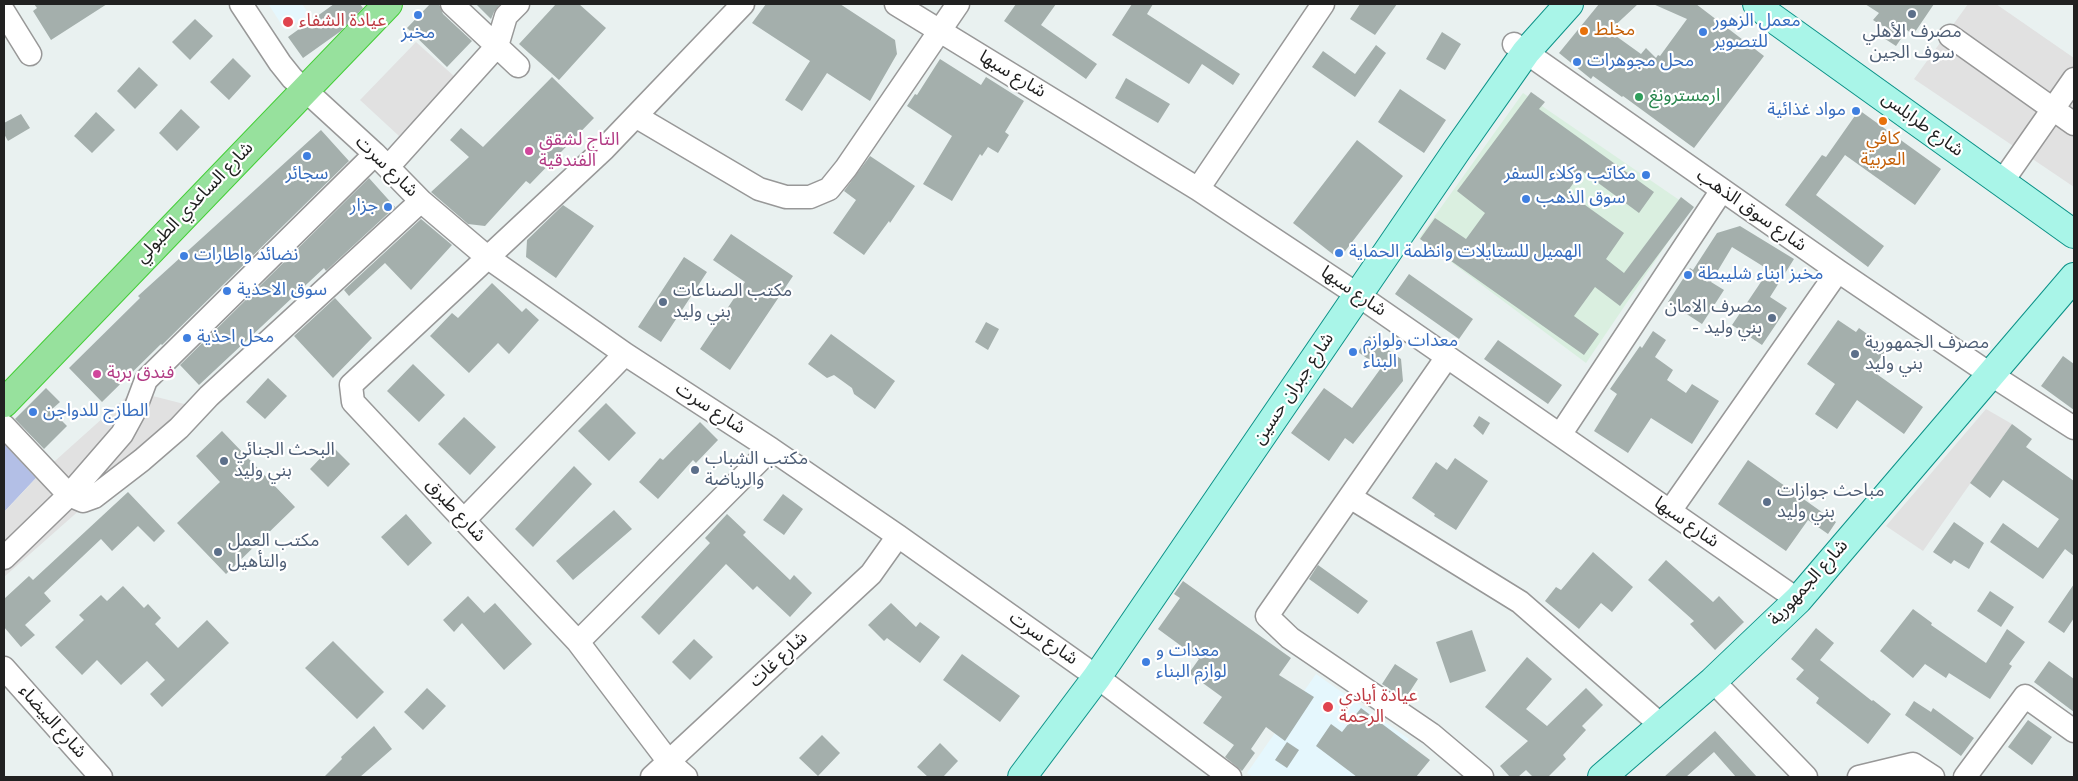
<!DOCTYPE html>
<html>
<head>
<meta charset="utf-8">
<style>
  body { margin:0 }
  #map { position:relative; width:2078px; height:781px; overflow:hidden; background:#e9f1f0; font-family:"Nunito Sans",sans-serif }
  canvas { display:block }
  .frame { position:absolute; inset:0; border:5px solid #212121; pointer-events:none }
</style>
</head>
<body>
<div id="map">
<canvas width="2078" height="781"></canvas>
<div class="frame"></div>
</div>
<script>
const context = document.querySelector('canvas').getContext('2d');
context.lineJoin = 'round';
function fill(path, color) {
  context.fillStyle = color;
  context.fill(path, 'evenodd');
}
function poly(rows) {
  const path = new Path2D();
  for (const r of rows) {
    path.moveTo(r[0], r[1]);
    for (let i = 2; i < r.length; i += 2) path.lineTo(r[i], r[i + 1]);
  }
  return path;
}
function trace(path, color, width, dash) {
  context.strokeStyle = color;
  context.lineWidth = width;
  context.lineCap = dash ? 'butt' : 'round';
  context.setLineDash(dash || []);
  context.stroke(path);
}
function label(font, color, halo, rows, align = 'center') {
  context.font = font + ' "Nunito Sans","Noto Sans Arabic",sans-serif';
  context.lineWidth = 4.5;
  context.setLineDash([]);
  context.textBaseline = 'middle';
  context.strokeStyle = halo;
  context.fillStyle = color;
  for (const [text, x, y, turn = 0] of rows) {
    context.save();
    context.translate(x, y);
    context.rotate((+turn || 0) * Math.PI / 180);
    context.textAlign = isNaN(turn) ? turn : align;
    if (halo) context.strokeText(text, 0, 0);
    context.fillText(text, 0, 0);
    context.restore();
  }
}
fill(poly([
  [1523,93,1691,208,1586,363,1419,238]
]), '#daefe0');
fill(poly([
  [272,4,302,4,309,14,285,30,269,5],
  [1316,674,1409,739,1383,777,1253,777,1247,773]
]), '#e5f7fd');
fill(poly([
  [4,444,36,478,4,512]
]), '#b3bfe6');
fill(poly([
  [1968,4,1996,4,2074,58,2074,187,1914,79],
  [416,42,455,77,399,136,360,100],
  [133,391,196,407,4,577,4,512,36,478],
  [1986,409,2012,424,1923,551,1886,526]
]), '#e1e1e1');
fill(poly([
  [34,4,107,4,51,40,33,11,37,8],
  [334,4,360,4,363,8,341,31,303,58,288,37],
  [430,4,439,4,443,14,472,41,447,67,407,28],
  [476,4,500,4,494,12,491,19],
  [556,4,579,4,606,28,559,80,519,44],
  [766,4,840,4,895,40,897,54,870,101,827,73,802,111,785,100,810,61,752,23],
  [1016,4,1056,4,1041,25,1097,64,1086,79,1004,21],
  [1132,4,1153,4,1147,14,1240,74,1233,85,1202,64,1189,84,1112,35],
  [1360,4,1397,4,1375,35,1350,19],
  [1599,4,1638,4,1609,31,1641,54,1646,48,1656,58,1658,55,1660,56,1687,19,1653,4,1696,4,1764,56,1694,148,1623,96,1622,97,1593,76,1591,79,1559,53],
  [1865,4,1934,4,1913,35,1907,30,1896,46,1879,35,1884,27,1873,20,1879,13],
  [195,19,213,36,190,60,172,42],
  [1442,32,1461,44,1445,70,1426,59],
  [1376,45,1386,53,1355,97,1312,67,1323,51,1355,74],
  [233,58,251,76,229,100,210,82],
  [940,59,981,85,986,77,1024,101,1005,132,1009,135,998,153,988,147,982,156,980,154,952,201,923,184,952,136,907,106,915,94,917,95],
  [139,67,158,85,135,109,117,91],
  [552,77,594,118,530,184,526,181,485,226,468,224,431,192,469,157,450,140,461,128,483,147],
  [1126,78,1170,104,1158,123,1115,98],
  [1400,89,1446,120,1424,153,1378,122],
  [1531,92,1545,102,1539,109,1654,192,1639,213,1582,171,1567,192,1624,233,1606,259,1624,273,1681,197,1694,207,1620,306,1595,287,1574,316,1599,334,1584,355,1420,239,1435,218,1466,239,1485,213,1457,191],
  [181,109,200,127,177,151,159,133],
  [1859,110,1941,169,1915,205,1845,155,1816,195,1884,246,1868,267,1785,205,1822,155,1826,157],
  [96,112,115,130,92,153,74,136],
  [21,114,30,128,8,141,4,134,4,123],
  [321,130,349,161,162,345,161,344,102,402,69,368,140,298,138,296],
  [1357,140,1403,176,1339,259,1293,223],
  [870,156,915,186,890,223,889,221,864,255,833,233,856,200,844,191],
  [369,178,395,207,326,271,324,268,199,385,180,365],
  [563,205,594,226,556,278,526,257,527,240],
  [421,219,452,245,411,290,385,263,349,296,344,290],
  [1740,226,1794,259,1770,297,1787,308,1762,345,1732,325,1769,270,1732,247,1711,282,1724,290,1702,324,1668,302,1690,268,1693,270,1717,233],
  [731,234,793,276,730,370,700,349,745,282,713,260],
  [684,257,707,272,661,342,638,327],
  [1409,274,1473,319,1459,339,1395,294],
  [492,283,522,312,526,308,539,320,509,354,498,343,469,373,430,336,452,313,458,318],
  [335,298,372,338,333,378,294,336],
  [1838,320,1856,332,1859,328,1870,336,1868,340,1885,352,1871,370,1923,407,1904,434,1857,400,1837,429,1815,414,1835,384,1807,364],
  [986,322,999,329,988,350,975,342],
  [1653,331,1666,340,1655,357,1673,370,1667,380,1686,393,1692,384,1719,401,1692,444,1651,418,1628,453,1594,431,1617,394,1610,389,1640,346,1642,348],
  [831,334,895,381,875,409,854,394,852,388,834,375,827,378,808,364],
  [1369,336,1401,359,1403,381,1353,444,1345,438,1329,461,1291,433,1324,388,1352,408,1381,368,1358,352],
  [1498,340,1562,385,1548,404,1484,359],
  [2063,356,2074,364,2074,410,2041,386],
  [413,364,445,395,419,422,387,391],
  [268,378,287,396,265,419,246,402],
  [46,388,60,402,51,410,67,426,44,449,15,419],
  [606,403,636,433,609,461,578,431],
  [1479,416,1490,423,1483,435,1473,426],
  [464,417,496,447,470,475,438,444],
  [700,422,718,440,696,463,693,460,658,499,639,482,660,458,663,460],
  [2012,424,2032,439,2026,447,2074,481,2074,556,2065,549,2043,579,1990,542,2003,523,2038,548,2059,519,2003,480,1990,498,1970,483],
  [222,431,295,507,226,574,177,523,220,482,196,456],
  [332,446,350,464,328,487,310,469],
  [1455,458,1488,481,1456,530,1434,516,1435,514,1412,498,1436,462,1447,470],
  [1748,460,1836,522,1828,534,1808,520,1786,551,1718,504],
  [574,466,592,484,533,547,515,529],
  [128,492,165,531,154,542,138,526,112,551,101,539,44,593,51,601,25,625,35,635,21,647,4,627,4,599,29,576,33,580],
  [783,494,803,509,784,535,763,520],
  [614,510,632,529,573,580,556,561],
  [406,514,432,543,408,566,381,537],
  [727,514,746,532,743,535,790,580,794,575,812,593,790,617,757,586,753,590,726,564,659,635,641,617,710,543,705,538],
  [1954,522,1984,543,1969,569,1954,560,1951,564,1933,552],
  [1593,552,1633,587,1612,612,1601,603,1579,629,1545,601,1556,587,1561,590],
  [1666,560,1713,602,1719,596,1744,622,1715,650,1690,624,1694,621,1648,580],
  [1318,565,1368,601,1358,614,1309,579],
  [1183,581,1291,658,1279,675,1314,697,1285,741,1266,727,1251,749,1255,753,1242,771,1225,757,1234,745,1203,723,1222,697,1189,673,1199,659,1158,629,1180,598,1174,594],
  [2074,584,2074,618,2064,633,2048,622],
  [123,586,144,608,148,604,161,618,155,624,178,648,207,620,229,643,162,707,150,694,165,680,147,661,121,685,97,660,82,675,55,647,84,620,79,615,101,595,107,601],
  [1990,591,2014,607,2001,627,1977,611],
  [468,596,484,613,495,603,532,644,504,670,462,623,454,632,443,620],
  [891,603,916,627,920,622,940,637,920,663,887,638,884,641,868,625],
  [1913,609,1932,623,1931,625,1986,663,2007,629,2025,642,2009,664,2012,666,1990,699,1949,673,1946,678,1925,664,1913,678,1880,651],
  [1816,628,1834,643,1820,660,1872,701,1873,700,1891,714,1868,744,1816,703,1819,698,1796,679,1804,670,1791,659],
  [1472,630,1486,671,1450,683,1436,642],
  [694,639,713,657,690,680,672,662],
  [333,641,384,692,357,719,305,668],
  [962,654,1020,696,1000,722,943,680],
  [1527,657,1552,679,1526,709,1547,726,1586,688,1603,705,1582,726,1586,730,1563,755,1566,759,1548,777,1533,777,1526,770,1518,777,1510,777,1500,766,1528,741,1485,707],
  [2049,661,2074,679,2074,712,2034,682],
  [1395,664,1418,679,1405,699,1382,684],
  [427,688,446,706,423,730,404,712],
  [1914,701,1931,712,1933,708,1974,738,1961,756,1905,715],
  [1361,708,1430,760,1416,777,1357,777,1316,746,1331,724,1342,732],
  [2028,720,2052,737,2032,765,2008,747],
  [374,726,392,749,360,777,324,777,342,759,341,757],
  [1715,731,1757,777,1736,777,1714,752,1686,777,1664,777],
  [822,735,840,753,818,776,799,758],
  [1287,742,1299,750,1287,768,1275,760],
  [940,743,958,761,943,777,928,777,917,767]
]), '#a4afac');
const minor = poly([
  [241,4,280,63,292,78,375,154,421,201,487,257,625,354,771,449,898,536,1097,677,1230,777],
  [452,4,518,66],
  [896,4,1198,189,1358,295,1798,600],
  [4,12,30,54],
  [1950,36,2074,124],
  [1514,44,1838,271,1990,374,2074,428],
  [637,117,759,189,786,197,810,197,829,189,846,168,958,4],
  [388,167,497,46,506,16,518,4],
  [2002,182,2074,79],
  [1198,189,1323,4],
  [1447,357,1267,616,1290,638,1431,734,1482,777],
  [4,426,69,495,83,501,94,497,142,460,179,428,209,396,421,201],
  [1560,435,1722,190],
  [1350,497,1520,602,1662,726],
  [1670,511,1838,271],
  [464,520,625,354],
  [4,558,69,495,122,434,134,412,146,380,375,154],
  [578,642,771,449],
  [4,668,101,777],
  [1713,681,1806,777],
  [652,777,871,574,898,536],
  [686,777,669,762,578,642,353,402,351,385,604,149,743,4],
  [1859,777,1913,764,1933,777],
  [1965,777,2025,696,2074,731]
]);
const major = poly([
  [1757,4,1770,16,2074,234],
  [1022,777,1097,677,1457,150,1526,52,1569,4],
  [1602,777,1713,681,1798,600,2074,277]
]);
const highway = poly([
  [4,403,388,4]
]);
trace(minor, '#989898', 25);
trace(major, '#0c9288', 30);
trace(highway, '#43ce36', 30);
trace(minor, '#fff', 22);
trace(major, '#a9f5e8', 28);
trace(highway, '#97e19d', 28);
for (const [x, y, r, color] of [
  [1912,14,5,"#5c6f8a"],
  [418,15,5,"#3f7fe0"],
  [288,22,6,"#e0444e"],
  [1584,31,5,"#e8710a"],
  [1703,32,5,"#3f7fe0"],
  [1577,62,5,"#3f7fe0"],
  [1639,97,5,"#2e9e5b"],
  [1856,111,5,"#3f7fe0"],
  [1883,121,5,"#e8710a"],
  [529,151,5,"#d1479c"],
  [307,156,5,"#3f7fe0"],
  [1646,175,5,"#3f7fe0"],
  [1526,199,5,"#3f7fe0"],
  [388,207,5,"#3f7fe0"],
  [1339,253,5,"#3f7fe0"],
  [184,256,5,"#3f7fe0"],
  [1688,275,5,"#3f7fe0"],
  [227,291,5,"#3f7fe0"],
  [663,302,5,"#5c6f8a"],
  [1772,318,5,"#5c6f8a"],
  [187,338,5,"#3f7fe0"],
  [1353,352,5,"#3f7fe0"],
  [1855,354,5,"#5c6f8a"],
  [97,374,5,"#d1479c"],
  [33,412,5,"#3f7fe0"],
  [224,461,5,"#5c6f8a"],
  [695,470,5,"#5c6f8a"],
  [1767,502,5,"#5c6f8a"],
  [218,552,5,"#5c6f8a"],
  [1146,662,5,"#3f7fe0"],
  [1328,707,6,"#e0444e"]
]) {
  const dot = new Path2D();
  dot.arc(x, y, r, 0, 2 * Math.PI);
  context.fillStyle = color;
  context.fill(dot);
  trace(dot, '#fff', 2);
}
label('18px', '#be3a42', '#fff', [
  ["عيادة الشفاء",299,22],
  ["عيادة أيادي",1339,697],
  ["الرحمة",1339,718]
], 'left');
label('18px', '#366cbe', '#fff', [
  ["معمل الزهور",1713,22],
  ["للتصوير",1713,43],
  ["مخبز",418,34,"center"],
  ["محل مجوهرات",1587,62],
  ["مواد غذائية",1846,111,"right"],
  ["سجائر",307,175,"center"],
  ["مكاتب وكلاء السفر",1636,175,"right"],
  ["سوق الذهب",1536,199],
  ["جزار",378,207,"right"],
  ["الهميل للستايلات وانظمة الحماية",1349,253],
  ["نضائد واطارات",194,256],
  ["مخبز ابناء شليبطة",1698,275],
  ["سوق الاحذية",237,291],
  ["محل احذية",197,338],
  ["معدات ولوازم",1363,342],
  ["البناء",1363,363],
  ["الطازج للدواجن",43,412],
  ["معدات و",1156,652],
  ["لوازم البناء",1156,673]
], 'left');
label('18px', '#c56008', '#fff', [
  ["مخلط",1594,31],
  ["كافي",1883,140,"center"],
  ["العربية",1883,161,"center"]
], 'left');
label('18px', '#4e5e75', '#fff', [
  ["مصرف الأهلي",1912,33,"center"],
  ["سوف الجين",1912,54,"center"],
  ["مكتب الصناعات",673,292],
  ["بني وليد",673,313],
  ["مصرف الامان",1762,308,"right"],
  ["- بني وليد",1762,329,"right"],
  ["مصرف الجمهورية",1865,344],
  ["بني وليد",1865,365],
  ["البحث الجنائي",234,451],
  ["بني وليد",234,472],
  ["مكتب الشباب",705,460],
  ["والرياضة",705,481],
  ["مباحث جوازات",1777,492],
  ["بني وليد",1777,513],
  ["مكتب العمل",228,542],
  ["والتأهيل",228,563]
], 'left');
label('18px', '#212121', '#fff', [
  ["شارع سبها",1012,75,31],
  ["شارع طرابلس",1922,125,36],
  ["شارع سرت",386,167,44],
  ["شارع الساعدي الطبولي",195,203,-46],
  ["شارع سوق الذهب",1751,211,35],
  ["شارع سبها",1353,292,34],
  ["شارع جبران حسين",1294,389,-56],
  ["شارع سرت",710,409,33],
  ["شارع طبرق",455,511,47],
  ["شارع سبها",1686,523,35],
  ["شارع الجمهورية",1809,583,-48],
  ["شارع سرت",1043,639,35],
  ["شارع غات",779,660,-43],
  ["شارع البيضاء",52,722,48]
]);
label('18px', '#27864d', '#fff', [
  ["ارمسترونغ",1649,97]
], 'left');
label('18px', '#b23c85', '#fff', [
  ["التاج لشقق",539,141],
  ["الفندقية",539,162],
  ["فندق بربة",107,374]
], 'left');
</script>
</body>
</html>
